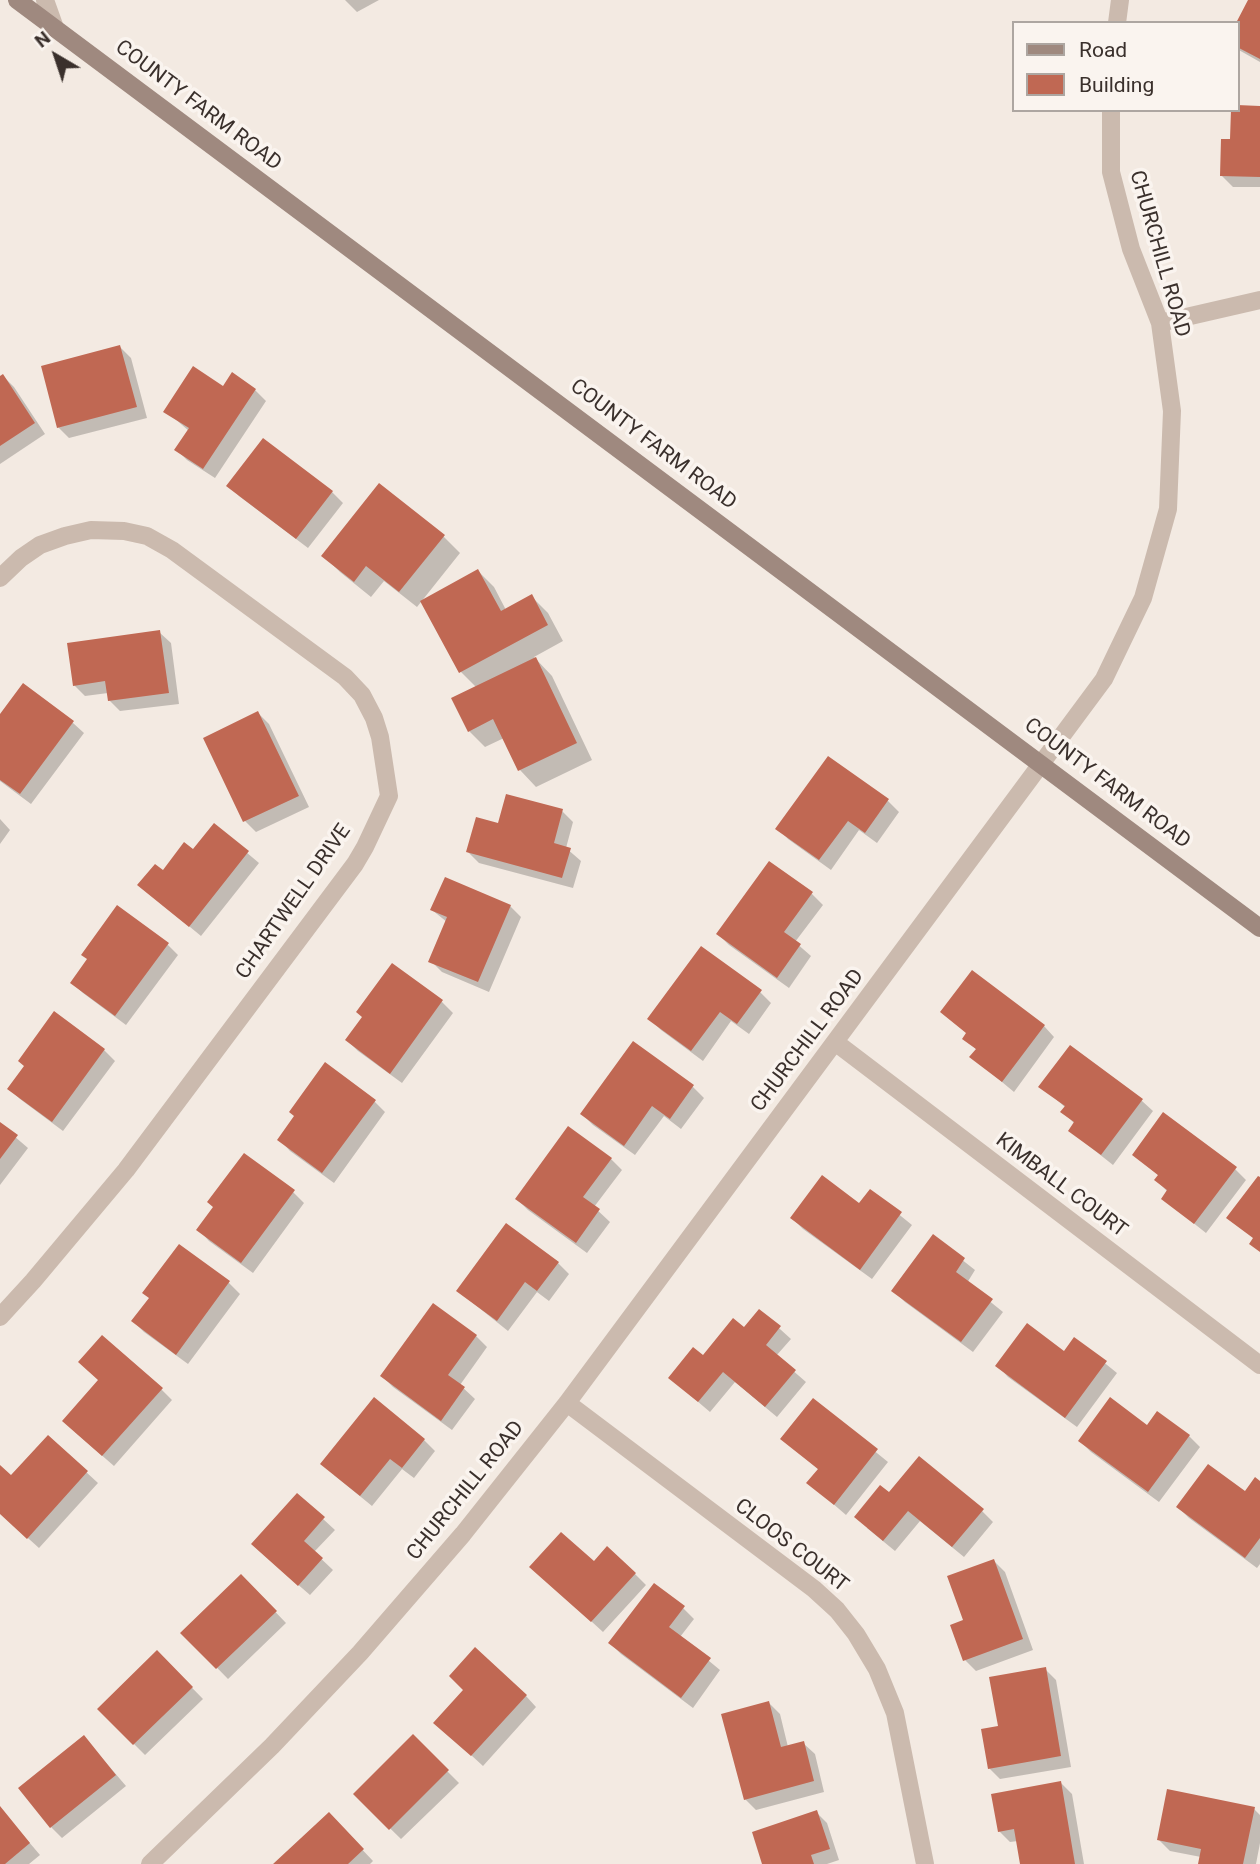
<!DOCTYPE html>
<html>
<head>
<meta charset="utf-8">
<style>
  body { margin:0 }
  #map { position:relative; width:1260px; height:1864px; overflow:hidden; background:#f3eae2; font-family:Roboto,sans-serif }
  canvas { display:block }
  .legend { position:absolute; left:1012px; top:21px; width:228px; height:91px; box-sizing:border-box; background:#faf4ef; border:2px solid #ada6a1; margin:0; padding:9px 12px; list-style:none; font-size:21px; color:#3a302c }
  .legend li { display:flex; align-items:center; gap:14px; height:35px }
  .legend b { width:35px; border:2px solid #ada6a1 }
  .north { position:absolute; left:21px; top:21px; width:70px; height:70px; -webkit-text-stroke:5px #faf4ef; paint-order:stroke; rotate:321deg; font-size:19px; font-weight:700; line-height:28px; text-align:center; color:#3a302c }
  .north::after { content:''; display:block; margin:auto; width:24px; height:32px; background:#3a302c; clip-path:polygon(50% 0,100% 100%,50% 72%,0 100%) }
</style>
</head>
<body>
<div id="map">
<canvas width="1260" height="1864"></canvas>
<ul class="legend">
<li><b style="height:9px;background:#9f897f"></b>Road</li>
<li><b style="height:19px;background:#c06853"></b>Building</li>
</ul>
<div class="north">N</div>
</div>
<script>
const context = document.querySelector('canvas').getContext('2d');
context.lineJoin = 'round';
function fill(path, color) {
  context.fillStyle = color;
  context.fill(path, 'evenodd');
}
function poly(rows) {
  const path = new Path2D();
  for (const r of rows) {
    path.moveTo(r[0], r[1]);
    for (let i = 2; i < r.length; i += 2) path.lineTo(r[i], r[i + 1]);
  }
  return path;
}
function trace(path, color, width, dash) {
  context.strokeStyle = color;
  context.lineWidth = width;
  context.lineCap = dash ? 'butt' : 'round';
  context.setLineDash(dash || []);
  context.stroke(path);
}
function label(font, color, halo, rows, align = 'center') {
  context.font = font + ' Roboto,sans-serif';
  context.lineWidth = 7;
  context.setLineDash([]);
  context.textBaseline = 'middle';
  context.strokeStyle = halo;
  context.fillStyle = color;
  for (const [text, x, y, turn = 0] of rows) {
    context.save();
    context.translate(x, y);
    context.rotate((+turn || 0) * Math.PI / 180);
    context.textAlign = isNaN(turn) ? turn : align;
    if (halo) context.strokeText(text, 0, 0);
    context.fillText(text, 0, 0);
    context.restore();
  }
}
fill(poly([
  [345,0,379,0,357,12],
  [1250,0,1260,0,1260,62,1237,49,1237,24],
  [1260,108,1260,187,1233,187,1222,176,1232,141,1237,110],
  [120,347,131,358,147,418,69,438,58,427],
  [3,376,14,387,45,434,0,464,0,378],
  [224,388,255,390,266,401,215,478,187,460,176,449,189,431,166,411],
  [229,485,332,492,343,503,308,548,239,496],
  [443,536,460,553,417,607,384,581,371,597,340,572,324,556],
  [478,571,494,587,506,610,531,596,548,613,563,641,534,657,552,676,592,760,536,787,520,770,504,738,485,747,469,731,477,688,461,672],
  [159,632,171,643,179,704,120,711,109,700,108,693,85,696,74,685],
  [258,713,269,724,309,807,256,832,245,821],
  [0,717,73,723,84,733,31,804,0,781],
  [829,758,888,801,899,812,877,843,859,830,831,870,788,839,778,828],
  [562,811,573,822,566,848,581,861,573,888,479,863,468,852,499,825],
  [0,819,10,830,0,844],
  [214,825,259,863,201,936,139,885,193,852],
  [769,863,812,894,823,905,795,942,811,956,789,988,729,945,718,934],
  [510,906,521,917,489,992,442,972,431,961,447,922,432,910],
  [167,944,178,955,126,1025,83,993,72,983],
  [393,965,442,1002,453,1013,402,1083,358,1051,347,1040,364,1018],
  [760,992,771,1003,749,1034,731,1021,703,1061,661,1030,650,1019],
  [942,1012,1044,1026,1054,1037,1014,1092,972,1057,977,1050,964,1038,968,1034],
  [55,1014,104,1050,115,1061,63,1131,20,1099,9,1088,26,1066],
  [634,1044,693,1087,704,1098,681,1129,664,1116,635,1155,593,1125,582,1114],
  [1071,1047,1142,1101,1153,1111,1113,1165,1070,1131,1075,1124,1063,1112,1066,1108,1041,1086],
  [374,1101,385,1112,334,1183,290,1151,280,1140],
  [0,1124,28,1148,0,1185],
  [1134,1155,1235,1169,1246,1180,1206,1233,1163,1199,1168,1192,1156,1180,1159,1176],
  [611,1159,622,1170,594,1207,610,1222,587,1253,528,1210,517,1199],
  [870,1191,912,1225,872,1279,803,1229,792,1218,860,1205],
  [293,1192,304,1203,253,1273,209,1241,199,1230],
  [933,1237,975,1270,967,1283,1003,1312,973,1352,905,1302,894,1291],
  [179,1246,229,1283,240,1294,188,1364,144,1332,133,1321,150,1299],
  [558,1263,569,1274,549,1301,537,1292,508,1331,458,1291],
  [760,1311,791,1339,776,1356,806,1382,777,1417,735,1382,710,1412,670,1378,745,1330],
  [476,1336,487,1347,460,1385,475,1399,452,1430,393,1387,382,1376],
  [1075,1339,1117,1373,1077,1427,1008,1377,998,1366,1065,1353],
  [161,1389,172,1400,114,1466,75,1432],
  [813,1401,888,1462,846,1515,809,1483,819,1470,783,1439],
  [1148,1428,1189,1436,1200,1447,1159,1502,1091,1452,1080,1441],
  [48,1437,98,1483,39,1548,0,1513,0,1468,11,1478],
  [424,1440,435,1451,414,1478,402,1469,372,1506,334,1475],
  [1260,1483,1260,1564,1257,1568,1189,1518,1178,1507,1245,1494],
  [297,1495,335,1530,314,1552,333,1570,310,1595,264,1555],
  [889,1495,982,1511,993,1522,964,1557,920,1521,895,1551,867,1528],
  [994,1561,1005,1572,1033,1650,976,1671,965,1660],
  [594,1564,635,1574,646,1585,603,1632,543,1577],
  [241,1576,286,1623,228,1679,183,1633],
  [683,1608,694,1619,680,1637,720,1670,693,1708,621,1654,610,1643],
  [157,1652,203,1699,145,1755,99,1709],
  [1045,1669,1056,1680,1071,1767,1000,1779,989,1768,1000,1727],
  [526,1696,536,1707,483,1766,447,1733],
  [769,1703,780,1714,788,1747,803,1743,815,1754,824,1792,756,1810,745,1799],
  [84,1737,126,1786,62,1838,51,1827],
  [413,1737,459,1783,401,1839,355,1794],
  [1061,1783,1072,1794,1084,1864,1022,1864,1018,1841,1010,1842,999,1831],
  [0,1808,40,1855,29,1864,0,1864],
  [1254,1809,1260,1815,1260,1843,1256,1864,1200,1864,1201,1857,1170,1851,1159,1840],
  [816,1812,827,1823,839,1860,827,1864,764,1864],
  [339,1825,373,1861,370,1864,275,1864]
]), '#0003');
fill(poly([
  [1248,0,1260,0,1260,59,1237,47,1236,23],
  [1237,105,1260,106,1260,177,1220,176,1221,139,1230,139,1231,110,1237,110],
  [120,345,137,407,57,428,41,366],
  [193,366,223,386,232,372,256,389,203,469,174,450,189,428,163,412],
  [3,374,35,423,0,446,0,376],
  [263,438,333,491,296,539,226,486],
  [379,483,445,535,399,592,366,566,354,582,321,556],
  [478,569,501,611,532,594,548,625,459,673,420,601],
  [160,630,169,693,108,701,105,681,73,686,67,643],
  [536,657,577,743,518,771,493,719,468,732,451,698],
  [23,683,74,721,20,794,0,780,0,714],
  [258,711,299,796,243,822,203,738],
  [828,756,889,799,865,833,848,821,819,860,775,829],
  [506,794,563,809,554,843,571,848,562,878,466,852,476,817,498,823],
  [214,823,249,851,189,927,137,885,155,864,163,870,184,842,193,849],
  [769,861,813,892,784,932,801,944,777,978,716,934],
  [445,877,511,905,478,982,428,962,447,917,430,910],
  [117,905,169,943,115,1016,70,983,87,959,81,955],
  [701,946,762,990,737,1024,720,1012,691,1051,647,1019],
  [392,963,443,1000,390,1074,345,1040,362,1017,356,1012],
  [972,970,1045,1025,1002,1082,969,1057,976,1049,962,1039,966,1033,940,1012],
  [54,1011,105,1049,52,1122,7,1089,24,1066,18,1061],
  [633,1041,694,1085,670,1119,652,1106,624,1146,580,1114],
  [1070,1045,1143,1099,1101,1155,1068,1131,1074,1122,1060,1112,1065,1106,1038,1087],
  [325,1062,376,1100,322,1173,277,1140,294,1116,289,1112],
  [1163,1112,1237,1167,1194,1224,1161,1199,1167,1190,1154,1180,1158,1175,1132,1155],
  [0,1122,18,1135,0,1159],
  [568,1126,612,1158,583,1197,600,1209,576,1243,515,1199],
  [244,1153,295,1190,241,1263,196,1230,213,1207,207,1202],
  [822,1175,859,1203,870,1189,902,1212,860,1270,790,1218],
  [1258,1176,1260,1177,1260,1252,1249,1244,1253,1238,1226,1218],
  [506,1223,559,1262,537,1291,525,1282,497,1321,456,1291],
  [933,1234,965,1258,956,1272,993,1299,961,1342,891,1291],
  [179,1244,230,1281,176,1355,131,1321,149,1298,142,1293],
  [433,1303,477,1335,448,1375,465,1387,441,1421,380,1376],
  [759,1309,781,1326,766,1345,796,1370,765,1407,723,1372,698,1402,668,1378,693,1347,703,1355,733,1318,744,1327],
  [1027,1323,1064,1351,1074,1337,1107,1361,1065,1418,995,1366],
  [102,1335,163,1388,102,1456,62,1421,98,1380,78,1362],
  [374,1397,425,1439,402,1468,390,1459,360,1496,320,1464],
  [1110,1397,1147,1425,1157,1411,1190,1435,1148,1492,1078,1441],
  [813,1398,878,1449,834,1505,806,1483,818,1469,780,1439],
  [48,1435,88,1471,27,1539,0,1514,0,1465,11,1475],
  [919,1456,984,1509,952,1547,908,1511,883,1541,854,1517,880,1485,889,1492],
  [1208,1464,1245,1491,1255,1477,1260,1481,1260,1538,1245,1558,1176,1507],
  [297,1493,325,1517,304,1541,323,1558,298,1586,251,1544],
  [561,1532,594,1561,607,1546,636,1573,591,1622,529,1567],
  [994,1559,1023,1639,963,1661,950,1625,963,1620,947,1576],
  [241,1574,277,1611,216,1669,180,1633],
  [654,1583,685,1606,669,1627,711,1658,681,1698,608,1643],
  [475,1647,527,1695,471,1756,433,1723,463,1690,449,1676],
  [157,1650,193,1687,133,1745,97,1709],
  [1046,1667,1061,1756,988,1769,981,1729,998,1726,989,1677],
  [769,1701,781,1747,804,1741,814,1781,744,1800,721,1714],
  [413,1734,449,1770,389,1830,353,1794],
  [84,1735,116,1775,50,1828,18,1788],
  [1061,1781,1075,1864,1020,1864,1014,1829,998,1832,991,1794],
  [1167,1789,1255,1807,1243,1864,1198,1864,1201,1849,1157,1840],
  [0,1806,30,1843,5,1864,0,1864],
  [817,1810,830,1849,811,1855,814,1864,762,1864,752,1832],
  [329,1812,364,1849,348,1864,273,1864]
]), '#c06853');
trace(poly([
  [45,0,55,28],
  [1117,23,1120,0],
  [1160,323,1260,300],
  [0,578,21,558,40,545,65,536,91,530,124,531,147,536,172,550,345,677,362,695,374,718,380,737,389,796,365,847,355,864,126,1170,33,1281,0,1317],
  [835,1042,1260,1365],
  [567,1403,814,1589,837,1610,856,1634,877,1669,895,1713,925,1864],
  [150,1864,272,1746,360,1653,463,1534,567,1403,1104,679,1143,598,1168,509,1172,411,1160,323,1131,249,1111,172,1111,110]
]), '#cbbaae', 18);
trace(poly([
  [17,0,1260,928]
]), '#9f897f', 18);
label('21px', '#3a302c', '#faf4ef', [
  ["COUNTY FARM ROAD",198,106,37],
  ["CHURCHILL ROAD",1159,254,74],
  ["COUNTY FARM ROAD",653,445,37],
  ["COUNTY FARM ROAD",1107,784,37],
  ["CHARTWELL DRIVE",294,902,-55],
  ["CHURCHILL ROAD",808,1041,-53],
  ["KIMBALL COURT",1061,1186,37],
  ["CHURCHILL ROAD",466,1491,-51],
  ["CLOOS COURT",791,1546,38]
]);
</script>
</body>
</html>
